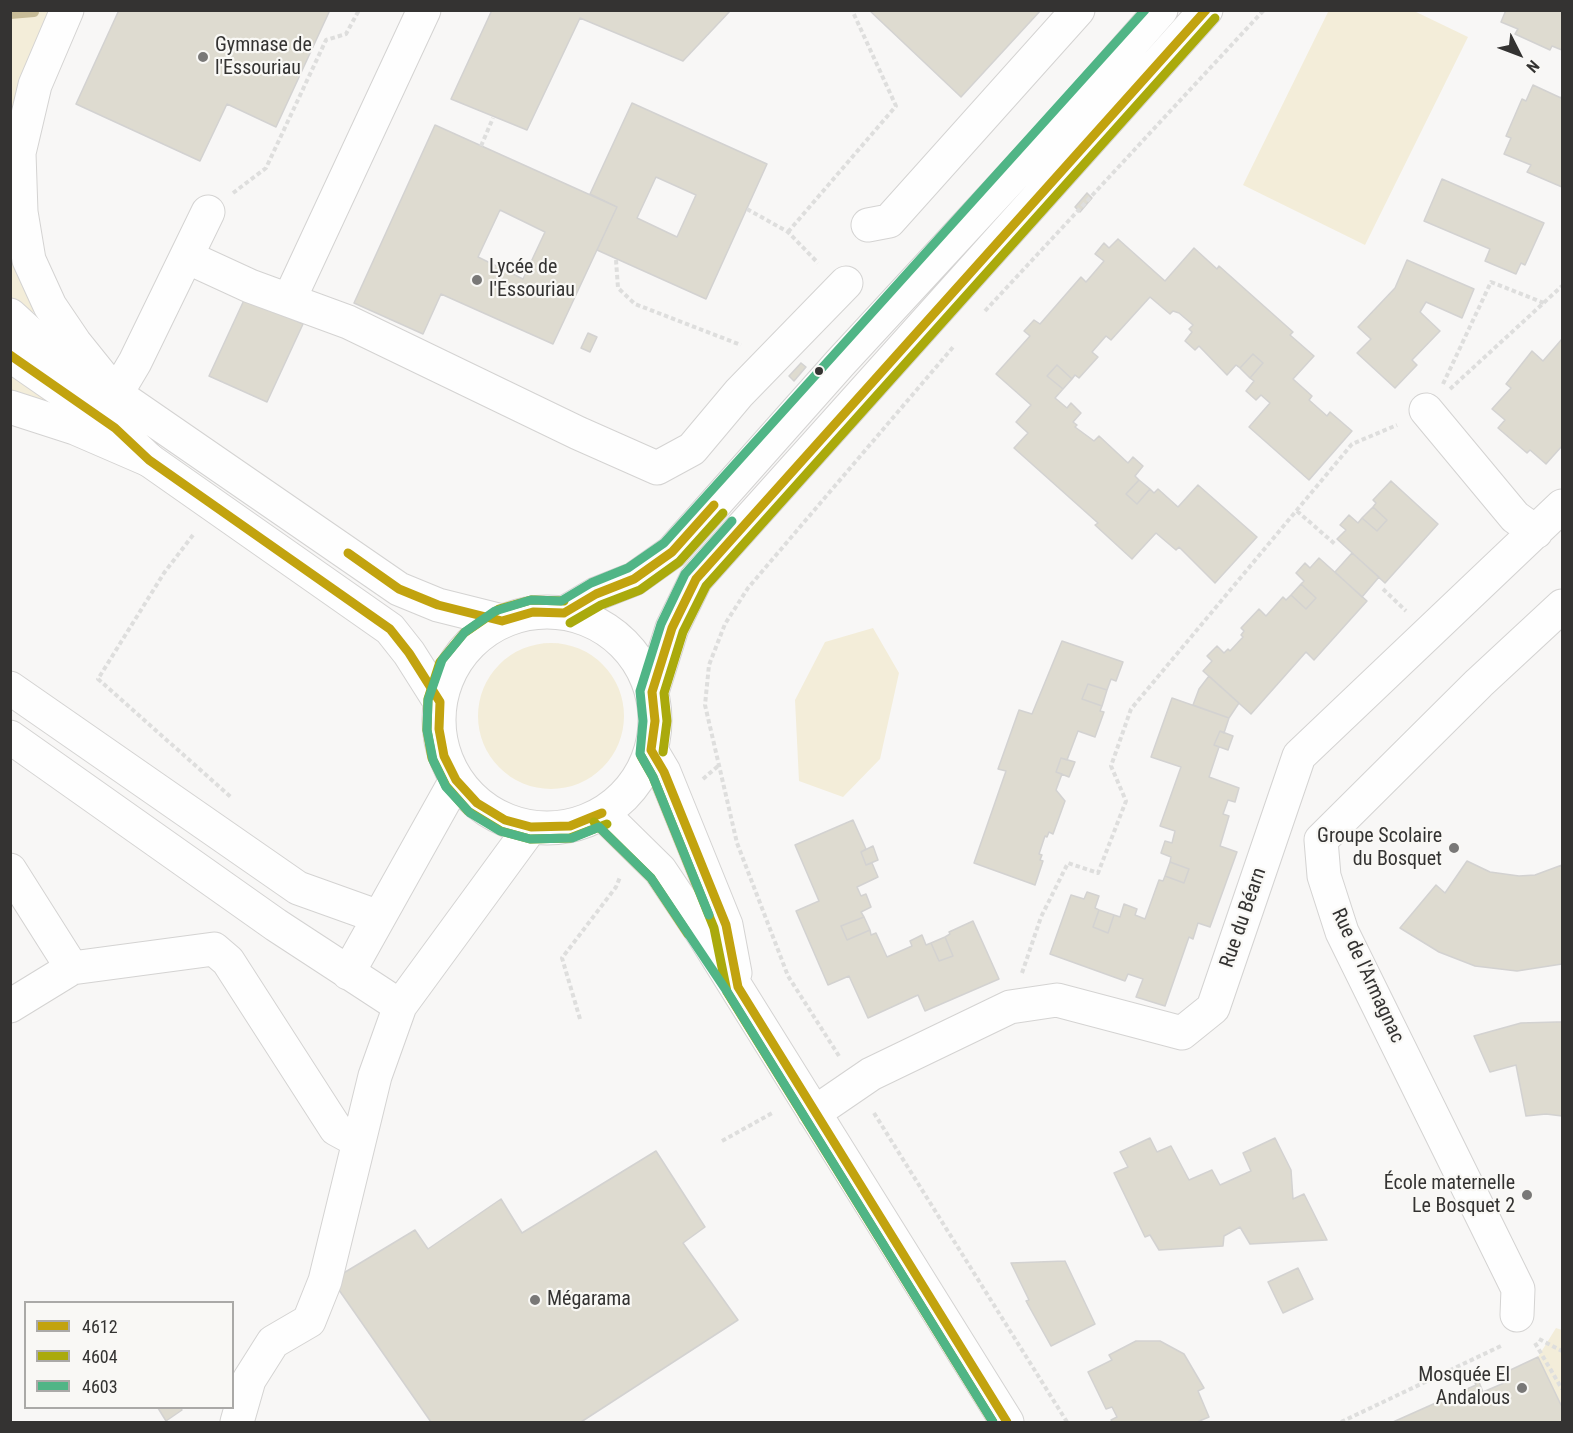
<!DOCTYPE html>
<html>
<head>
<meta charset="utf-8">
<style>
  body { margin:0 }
  #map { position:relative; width:1573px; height:1433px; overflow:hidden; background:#f8f7f6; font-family:"Roboto Condensed",sans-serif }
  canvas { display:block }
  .frame { position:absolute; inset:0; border:12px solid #343332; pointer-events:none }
  .legend { position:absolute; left:24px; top:1301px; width:210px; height:108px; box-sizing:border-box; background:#f9f8f5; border:2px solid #aaa9a7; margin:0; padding:8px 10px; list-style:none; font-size:18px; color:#343332 }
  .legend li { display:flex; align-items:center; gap:12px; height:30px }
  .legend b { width:30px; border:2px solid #aaa9a7 }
  .north { position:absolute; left:1489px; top:24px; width:60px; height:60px; -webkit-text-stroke:4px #f9f8f5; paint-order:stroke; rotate:132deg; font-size:16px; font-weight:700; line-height:24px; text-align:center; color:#343332 }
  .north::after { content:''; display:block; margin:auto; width:21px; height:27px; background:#343332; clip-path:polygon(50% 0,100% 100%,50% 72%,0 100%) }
</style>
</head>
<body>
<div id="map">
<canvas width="1573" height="1433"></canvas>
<div class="frame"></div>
<ul class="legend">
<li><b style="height:8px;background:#c2a30f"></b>4612</li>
<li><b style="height:8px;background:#aaaa0c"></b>4604</li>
<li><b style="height:8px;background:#50b586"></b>4603</li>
</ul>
<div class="north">N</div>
</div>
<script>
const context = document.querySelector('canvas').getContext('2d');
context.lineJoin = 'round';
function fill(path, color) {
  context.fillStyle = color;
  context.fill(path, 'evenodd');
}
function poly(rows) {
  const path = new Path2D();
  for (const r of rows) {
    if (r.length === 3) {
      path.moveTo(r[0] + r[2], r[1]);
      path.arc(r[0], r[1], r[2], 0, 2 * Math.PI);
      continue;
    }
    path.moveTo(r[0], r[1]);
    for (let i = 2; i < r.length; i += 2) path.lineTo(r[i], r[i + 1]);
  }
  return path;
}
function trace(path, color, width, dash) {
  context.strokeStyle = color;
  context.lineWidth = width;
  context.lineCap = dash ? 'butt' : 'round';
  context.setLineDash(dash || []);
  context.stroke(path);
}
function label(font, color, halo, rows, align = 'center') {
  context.font = font + ' "Roboto Condensed",sans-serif';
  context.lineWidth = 4.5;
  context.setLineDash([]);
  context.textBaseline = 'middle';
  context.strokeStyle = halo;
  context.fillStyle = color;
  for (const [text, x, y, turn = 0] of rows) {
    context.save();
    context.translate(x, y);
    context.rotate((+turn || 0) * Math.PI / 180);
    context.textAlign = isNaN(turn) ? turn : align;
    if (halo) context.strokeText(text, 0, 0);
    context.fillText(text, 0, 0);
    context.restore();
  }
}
fill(poly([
  [1329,10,1414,11,1468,37,1365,245,1243,185],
  [11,11,55,11,11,137],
  [10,223,35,305,34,312,26,311,11,301],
  [11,373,56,403,11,393],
  [873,628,899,673,880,759,843,797,799,781,795,700,825,642],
  [551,716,73],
  [1556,1328,1562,1330,1562,1408,1538,1357]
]), '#f3edd9');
trace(poly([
  [10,14,34,12]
]), '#c7bc98', 10);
const building = poly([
  [119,10,330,10,276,127,227,104,200,161,76,104,119,10],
  [492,10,731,10,683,61,580,18,527,130,451,99,492,10],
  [869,10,1041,10,961,97,869,10],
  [1506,10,1562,10,1562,50,1552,46,1550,50,1515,34,1518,29,1501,22,1506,10],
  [1533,85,1561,98,1562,95,1562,187,1527,172,1531,165,1504,154,1511,138,1506,136,1522,99,1526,101,1533,85],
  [632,103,767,164,706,299,597,250,617,207,590,194,632,103],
  [656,177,696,195,677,237,637,218,656,177],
  [435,125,617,207,553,344,441,294,423,334,354,303,435,125],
  [500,210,545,232,523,279,478,257,500,210],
  [1442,179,1544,223,1525,265,1521,263,1516,274,1485,261,1490,249,1424,221,1442,179],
  [1087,193,1092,198,1080,212,1075,207,1087,193],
  [1118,239,1165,281,1194,248,1217,269,1219,266,1293,332,1290,335,1314,356,1293,379,1312,396,1309,400,1327,416,1330,412,1352,431,1309,480,1249,427,1270,403,1261,395,1256,400,1246,391,1254,381,1250,378,1263,363,1253,354,1240,368,1236,365,1227,375,1199,346,1195,350,1185,341,1192,332,1189,329,1193,325,1179,313,1173,311,1170,314,1150,297,1111,340,1106,336,1092,352,1098,357,1079,378,1075,375,1072,379,1057,365,1047,376,1063,389,1055,398,1067,408,1071,403,1081,413,1073,422,1077,425,1075,427,1094,441,1099,436,1128,463,1133,457,1143,466,1135,476,1139,480,1126,494,1137,504,1150,489,1154,493,1158,489,1178,507,1198,485,1257,537,1215,583,1179,547,1176,550,1156,533,1132,559,1095,525,1098,523,1014,448,1028,433,1016,422,1031,405,996,374,1030,336,1024,331,1034,320,1040,324,1081,277,1086,282,1104,261,1095,254,1104,243,1109,248,1118,239],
  [1407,260,1474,289,1462,318,1426,302,1420,312,1440,331,1412,360,1417,365,1395,388,1357,353,1371,339,1358,327,1395,288,1407,260],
  [245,298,303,324,267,402,209,376,245,298],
  [588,333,597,337,590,352,581,348,588,333],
  [1562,339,1562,446,1546,464,1530,450,1527,453,1498,428,1505,420,1492,409,1511,388,1506,384,1532,351,1543,361,1562,339],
  [1253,354,1263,363,1250,378,1240,368,1253,354],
  [801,363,806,367,794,381,789,376,801,363],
  [1057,365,1072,379,1063,389,1047,376,1057,365],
  [1139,480,1150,489,1137,504,1126,494,1139,480],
  [1391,481,1438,524,1385,583,1337,539,1346,530,1340,525,1349,515,1358,523,1362,518,1377,531,1387,520,1373,507,1376,503,1373,500,1391,481],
  [1373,507,1387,520,1377,531,1362,518,1373,507],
  [1352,553,1379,577,1362,597,1335,572,1352,553],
  [1319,558,1367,601,1314,660,1306,652,1251,714,1203,671,1212,661,1207,656,1217,646,1224,653,1228,649,1230,651,1243,637,1241,635,1244,631,1241,628,1259,609,1266,616,1283,597,1286,600,1291,595,1306,609,1316,598,1301,584,1304,581,1296,573,1305,563,1310,568,1319,558],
  [1301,584,1316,598,1306,609,1291,595,1301,584],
  [1062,641,1123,662,1116,681,1111,679,1107,690,1088,684,1082,699,1102,706,1100,711,1104,712,1095,737,1078,731,1067,760,1061,758,1056,772,1062,774,1056,790,1065,801,1053,834,1049,832,1047,837,1045,836,1039,854,1042,855,1040,860,1043,861,1035,885,974,863,1006,771,998,769,1019,710,1032,714,1062,641],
  [1209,676,1239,703,1229,718,1193,705,1199,689,1209,676],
  [1088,684,1107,690,1102,706,1082,699,1088,684],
  [1172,698,1229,718,1224,733,1220,731,1214,745,1219,747,1209,777,1239,788,1235,802,1228,800,1223,814,1229,816,1220,846,1237,852,1210,927,1198,923,1193,939,1189,937,1165,1006,1136,997,1143,979,1128,974,1125,981,1050,954,1071,895,1084,899,1087,892,1099,896,1095,908,1099,910,1093,927,1108,933,1114,915,1120,917,1124,904,1137,909,1135,915,1145,919,1159,880,1163,881,1165,876,1184,883,1189,869,1170,862,1171,857,1161,853,1165,841,1172,843,1175,831,1160,826,1181,767,1151,757,1172,698],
  [1220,731,1233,736,1228,750,1214,745,1220,731],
  [1061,758,1075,762,1069,777,1056,772,1061,758],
  [853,820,866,849,861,852,866,865,872,863,878,877,857,887,861,896,866,894,871,907,861,912,864,917,841,926,847,940,870,930,871,935,876,933,887,957,912,946,910,941,922,935,926,945,931,943,939,961,953,956,945,937,950,934,949,932,973,921,999,979,925,1011,918,995,868,1018,849,976,828,985,796,911,819,901,795,845,853,820],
  [873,846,878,860,866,865,861,852,873,846],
  [1467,861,1490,872,1519,876,1535,875,1562,865,1562,964,1517,971,1475,966,1439,952,1400,928,1436,885,1445,893,1467,861],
  [1170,862,1189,869,1184,883,1165,876,1170,862],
  [1099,910,1114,915,1108,933,1093,927,1099,910],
  [864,917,870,930,847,940,841,926,864,917],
  [945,937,953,956,939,961,931,943,945,937],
  [1557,1022,1562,1022,1562,1116,1546,1114,1526,1116,1516,1065,1490,1072,1474,1036,1521,1023,1557,1022],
  [1150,1138,1157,1152,1171,1146,1189,1180,1212,1170,1220,1185,1251,1171,1243,1153,1275,1138,1291,1170,1293,1199,1304,1194,1327,1240,1250,1244,1240,1227,1224,1236,1223,1246,1159,1250,1150,1235,1145,1237,1114,1173,1128,1167,1120,1152,1150,1138],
  [656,1151,705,1227,683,1243,738,1320,581,1422,431,1422,332,1280,415,1230,428,1249,501,1199,522,1233,656,1151],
  [1065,1261,1095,1324,1051,1346,1026,1301,1029,1300,1011,1263,1065,1261],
  [1298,1268,1313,1299,1283,1313,1268,1282,1298,1268],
  [1136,1341,1160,1341,1184,1354,1204,1388,1198,1391,1209,1417,1197,1422,1112,1422,1111,1420,1117,1417,1112,1407,1106,1409,1088,1372,1112,1360,1109,1355,1136,1341],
  [1538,1357,1562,1407,1562,1422,1393,1422,1476,1385,1475,1383,1479,1382,1483,1392,1504,1383,1498,1370,1502,1369,1504,1373,1538,1357],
  [158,1408,181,1408,182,1410,166,1421,158,1408]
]);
fill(building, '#dedbd0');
trace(building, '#d3d2d1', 1.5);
const minor = poly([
  [868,225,889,221,1078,10],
  [187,257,250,286,348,322,578,433,657,468,692,449,739,393,846,283],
  [289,300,424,10],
  [10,315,66,366,116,394,399,589,438,605,502,621],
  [10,355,115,428,149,460,390,629,409,653,440,702],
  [116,394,135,362,208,212],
  [1426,410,1515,517,1536,532],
  [547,720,108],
  [564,613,596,594,634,579,672,552,840,363,1059,126,1161,10],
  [10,688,298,888,379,917],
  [652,692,672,628,696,579,1206,10],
  [10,737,276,925,400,1006],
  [651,750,664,772,726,925,735,973],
  [602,813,660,870,703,934,1007,1422],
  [10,870,72,968],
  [348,973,456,780],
  [10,1006,72,968,214,949,228,961,336,1129,358,1141],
  [814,1113,871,1074,1010,1007,1057,1000,1182,1033,1213,1008,1299,756,1562,506],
  [1517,1315,1518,1289,1342,932,1324,876,1321,840,1479,683,1562,606],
  [237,1422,249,1380,273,1342,309,1321,325,1281,375,1076,400,1006,531,827]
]);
const major = poly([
  [67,10,35,85,19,153,21,212,29,260,50,306,75,343,116,394],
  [10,407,75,428,149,460]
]);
trace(minor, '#d4d3d2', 35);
trace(major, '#d4d3d2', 35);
trace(poly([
  [481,146,493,118],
  [233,193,266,168,326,40,346,34,359,10],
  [747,209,788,232,818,263],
  [788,232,896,106,852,10],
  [616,260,618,288,635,304,741,345],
  [985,311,1264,10],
  [1443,384,1491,282,1544,303],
  [1450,389,1562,286],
  [1297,511,1336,545],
  [193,535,164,573,98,679,232,798],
  [1383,589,1406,611],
  [703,779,718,766],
  [1022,973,1041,917,1068,863,1098,873,1126,801,1111,766,1131,709,1352,444,1397,425],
  [580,1019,562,958,616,887,620,877],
  [839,1056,788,976,737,843,705,705,709,665,725,624,748,588,954,346],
  [874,1113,1067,1422],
  [722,1141,774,1112],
  [1539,1339,1562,1351],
  [1535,1343,1562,1389],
  [1341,1422,1503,1345]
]), '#dededd', 4, [4.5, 3]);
trace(minor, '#fefefe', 33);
trace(major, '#fefefe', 33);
trace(poly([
  [10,355,115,428,149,460,390,629,409,653,440,702,439,729,444,756,456,780,477,803,505,820,531,827,570,826,602,813],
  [348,553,399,589,438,605,502,621,533,612,564,613],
  [564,613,596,594,634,579,672,552,714,505],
  [651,750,655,721,652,692,672,628,696,579,1206,10],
  [651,750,664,772,726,925,738,987,1007,1422]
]), '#c2a30f', 9);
trace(poly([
  [564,601,531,600,499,609,464,633,440,662,428,699,427,730,432,758,446,786,468,811,501,831,530,839,570,838,607,824],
  [570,623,601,605,640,590,679,562,723,513],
  [663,752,667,721,664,693,683,632,706,586,1215,18],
  [641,756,653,777,714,928,727,992,993,1422],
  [594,822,651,878,688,934]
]), '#aaaa0c', 9);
trace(poly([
  [709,915,653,777,640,754,643,721,640,691,661,624,685,574,732,521],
  [993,1422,728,993,651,878,599,827,572,838,530,839,500,831,470,813,446,787,433,760,427,730,428,700,442,660,465,632,495,611,531,600,561,601,591,583,628,568,664,543,1145,10]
]), '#50b586', 9);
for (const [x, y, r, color] of [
  [203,57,6,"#797877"],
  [477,280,6,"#797877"],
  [819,371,5,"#343332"],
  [1454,848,6,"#797877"],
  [1527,1195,6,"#797877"],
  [535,1300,6,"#797877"],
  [1522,1388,6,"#797877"]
]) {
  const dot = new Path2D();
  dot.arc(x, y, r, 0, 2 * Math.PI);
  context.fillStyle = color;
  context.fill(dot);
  trace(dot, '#f9f8f5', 2);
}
label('20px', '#343332', '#f9f8f5', [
  ["Gymnase de",215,46],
  ["l'Essouriau",215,69],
  ["Lycée de",489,268],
  ["l'Essouriau",489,291],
  ["Groupe Scolaire",1442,837,"right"],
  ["du Bosquet",1442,860,"right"],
  ["École maternelle",1515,1184,"right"],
  ["Le Bosquet 2",1515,1207,"right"],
  ["Mégarama",547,1300],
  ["Mosquée El",1510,1376,"right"],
  ["Andalous",1510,1399,"right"]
], 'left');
label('20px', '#343332', '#f9f8f5', [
  ["Rue du Béarn",1244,918,-71],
  ["Rue de l'Armagnac",1367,976,65]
]);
</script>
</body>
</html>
